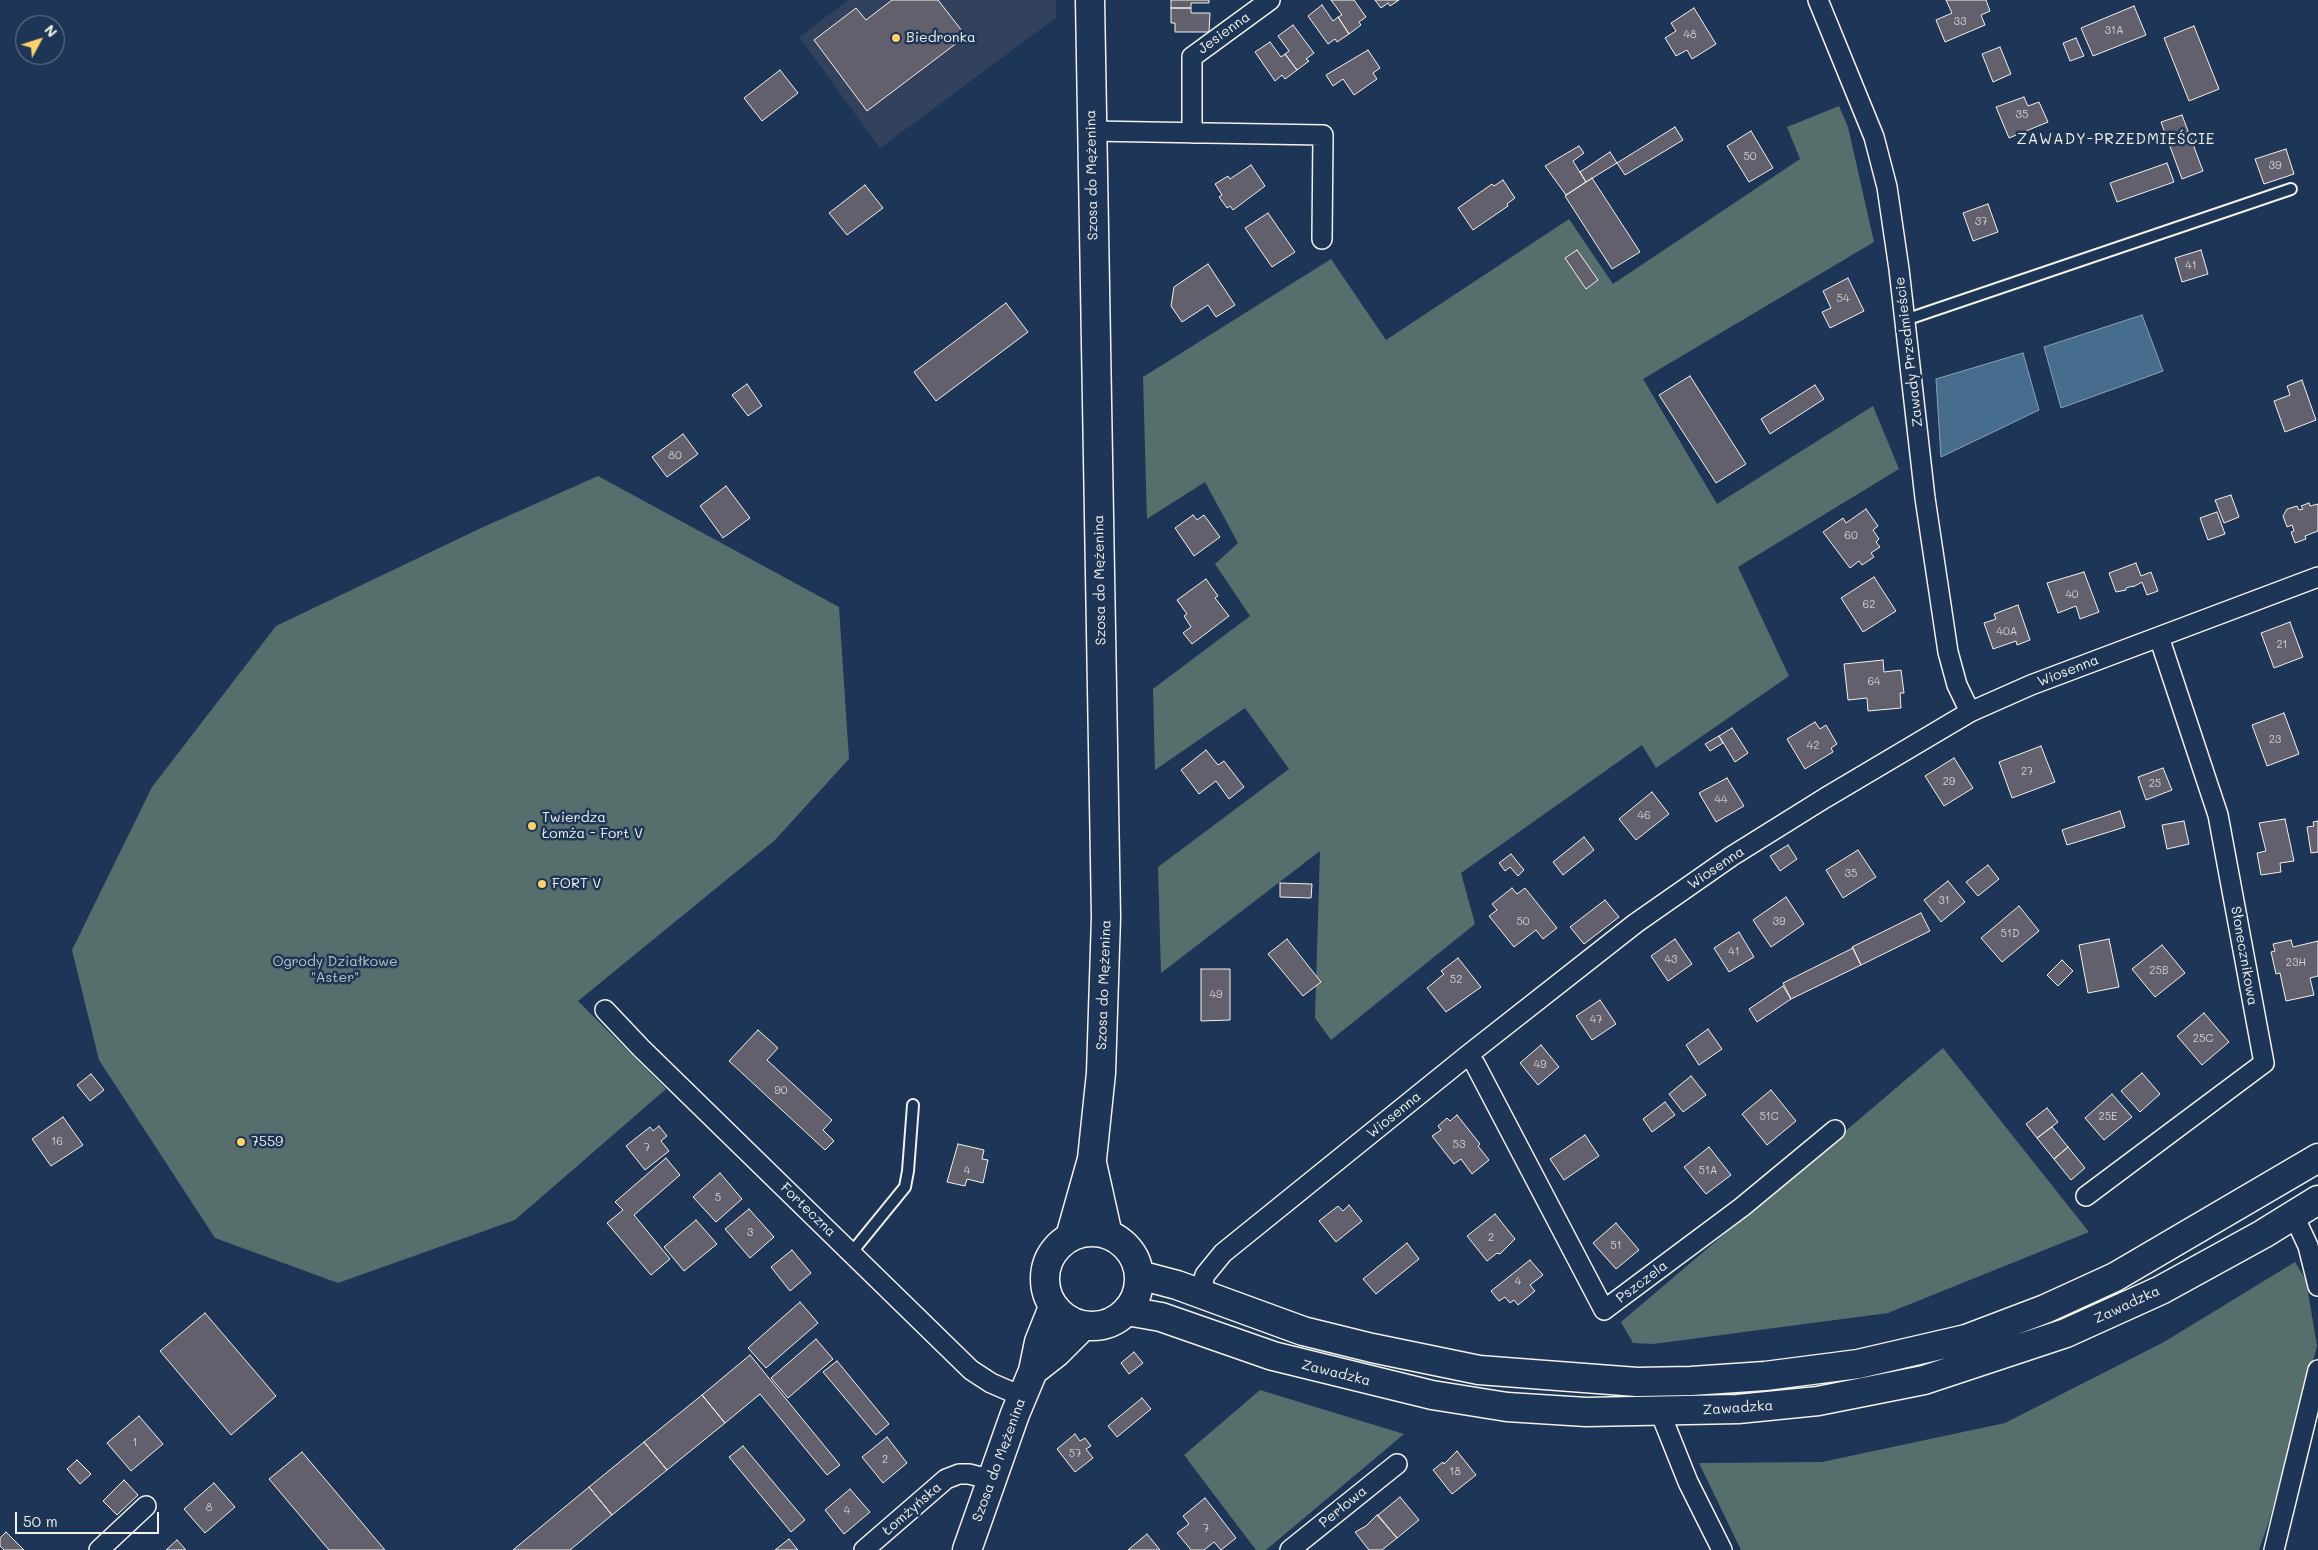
<!DOCTYPE html>
<html>
<head>
<meta charset="utf-8">
<style>
  body { margin:0 }
  #map { position:relative; width:2318px; height:1550px; overflow:hidden; background:#1d3557; font-family:Mali,sans-serif }
  canvas { display:block }
  .north { position:absolute; left:15px; top:15px; width:50px; height:50px; box-sizing:border-box; background:#1d3557; border:1px solid #738091; border-radius:50%; rotate:50deg; font-size:14px; font-weight:700; line-height:20px; text-align:center; color:#f4f1e8 }
  .north::after { content:''; display:block; margin:auto; width:18px; height:22px; background:#ffd166; clip-path:polygon(50% 0,100% 100%,50% 72%,0 100%) }
  .scale { position:absolute; left:15px; top:1512px; width:144px; height:22px; box-sizing:border-box; border:2px solid #f4f1e8; border-top:0; padding-left:6px; font-size:15px; line-height:18px; white-space:nowrap; color:#f4f1e8; -webkit-text-stroke:4px #1d3557; paint-order:stroke }
</style>
</head>
<body>
<div id="map">
<canvas width="2318" height="1550"></canvas>
<div class="north">N</div>
<div class="scale">50 m</div>
</div>
<script>
const context = document.querySelector('canvas').getContext('2d');
context.lineJoin = 'round';
function fill(path, color) {
  context.fillStyle = color;
  context.fill(path, 'evenodd');
}
function poly(rows) {
  const path = new Path2D();
  for (const r of rows) {
    if (r.length === 3) {
      path.moveTo(r[0] + r[2], r[1]);
      path.arc(r[0], r[1], r[2], 0, 2 * Math.PI);
      continue;
    }
    path.moveTo(r[0], r[1]);
    for (let i = 2; i < r.length; i += 2) path.lineTo(r[i], r[i + 1]);
  }
  return path;
}
function trace(path, color, width, dash) {
  context.strokeStyle = color;
  context.lineWidth = width;
  context.lineCap = dash ? 'butt' : 'round';
  context.setLineDash(dash || []);
  context.stroke(path);
}
function label(font, color, halo, rows, align = 'center') {
  context.font = font + ' Mali,sans-serif';
  context.lineWidth = 5;
  context.setLineDash([]);
  context.textBaseline = 'middle';
  context.strokeStyle = halo;
  context.fillStyle = color;
  for (const [text, x, y, turn = 0] of rows) {
    context.save();
    context.translate(x, y);
    context.rotate((+turn || 0) * Math.PI / 180);
    context.textAlign = isNaN(turn) ? turn : align;
    if (halo) context.strokeText(text, 0, 0);
    context.fillText(text, 0, 0);
    context.restore();
  }
}
fill(poly([
  [848,0,1056,0,1056,18,880,148,799,37]
]), '#32425d');
fill(poly([
  [1839,106,1848,127,1874,242,1643,379,1717,504,1873,406,1899,469,1738,567,1789,676,1656,768,1642,745,1461,873,1475,924,1331,1040,1315,1018,1320,851,1161,973,1158,867,1289,769,1245,708,1155,770,1153,689,1250,616,1215,564,1238,543,1205,482,1147,519,1143,377,1331,259,1386,340,1569,219,1613,284,1800,159,1787,127],
  [598,476,839,607,849,759,774,841,578,1001,666,1089,515,1220,338,1283,215,1238,99,1060,72,950,152,787,276,626,481,528],
  [1943,1048,2089,1232,1888,1313,1653,1344,1633,1343,1621,1322],
  [2295,1262,2306,1280,2317,1346,2269,1521,2259,1550,1741,1550,1699,1463,1822,1462,2005,1423,2164,1342],
  [1260,1390,1404,1434,1266,1550,1256,1550,1184,1455]
]), '#566f6c');
const water = poly([
  [2142,315,2163,371,2061,408,2044,347,2142,315],
  [2023,353,2039,410,1941,457,1936,379,2023,353]
]);
fill(water, '#466d8e');
trace(water, '#8ca2b2', 1);
const building = poly([
  [892,0,938,0,966,36,867,111,814,40,856,8,866,20,892,0],
  [1171,0,1209,0,1209,3,1191,3,1191,8,1171,8,1171,0],
  [1331,0,1354,0,1366,17,1359,22,1361,25,1349,34,1338,17,1342,15,1331,0],
  [1375,0,1399,0,1390,6,1388,3,1381,8,1375,0],
  [1946,0,1986,0,1990,11,1981,15,1985,25,1945,42,1936,20,1952,13,1946,0],
  [1322,5,1333,21,1338,17,1349,34,1337,42,1335,39,1328,44,1308,16,1322,5],
  [2134,6,2146,35,2093,56,2081,28,2134,6],
  [1171,8,1191,8,1191,13,1210,13,1209,32,1175,32,1175,23,1171,23,1171,8],
  [1694,8,1716,44,1692,59,1687,50,1676,56,1665,38,1676,31,1671,23,1694,8],
  [1293,25,1314,53,1306,59,1309,61,1297,70,1285,54,1289,51,1278,36,1293,25],
  [2194,26,2219,89,2189,101,2164,38,2194,26],
  [2076,38,2084,56,2070,61,2063,43,2076,38],
  [1270,42,1281,57,1285,54,1297,70,1285,79,1282,75,1275,81,1255,52,1270,42],
  [2000,47,2011,74,1993,82,1982,54,2000,47],
  [1368,50,1380,68,1373,73,1377,79,1354,95,1343,79,1333,86,1326,75,1368,50],
  [780,70,798,93,762,121,744,98,780,70],
  [2024,97,2028,106,2039,102,2048,122,2009,138,1996,107,2024,97],
  [2182,115,2203,171,2182,179,2161,122,2182,115],
  [1675,127,1683,140,1625,175,1617,163,1675,127],
  [1751,131,1773,168,1749,182,1727,146,1751,131],
  [1579,146,1584,153,1573,161,1586,182,1566,195,1545,166,1579,146],
  [2286,149,2294,174,2264,184,2255,159,2286,149],
  [1610,152,1617,163,1586,182,1580,172,1610,152],
  [2167,163,2174,182,2117,202,2110,183,2167,163],
  [1251,165,1265,186,1233,210,1230,206,1227,208,1219,197,1222,195,1215,184,1228,176,1230,179,1251,165],
  [1592,178,1640,252,1612,269,1565,196,1592,178],
  [1503,180,1515,198,1507,204,1508,206,1473,230,1458,208,1492,184,1494,186,1503,180],
  [865,185,883,208,847,235,829,213,865,185],
  [1988,204,1998,232,1973,241,1963,213,1988,204],
  [1268,213,1295,252,1272,267,1245,228,1268,213],
  [1577,250,1598,280,1586,289,1565,258,1577,250],
  [2201,250,2208,274,2182,282,2175,258,2201,250],
  [1208,264,1235,305,1216,317,1208,305,1182,322,1171,306,1174,287,1208,264],
  [1848,278,1864,311,1830,328,1822,312,1831,308,1823,291,1848,278],
  [1006,303,1028,332,936,401,914,372,1006,303],
  [1690,376,1746,464,1716,483,1659,395,1690,376],
  [2302,380,2316,420,2285,432,2274,401,2290,395,2287,386,2302,380],
  [747,384,762,406,748,416,732,395,747,384],
  [1815,385,1824,399,1770,434,1761,419,1815,385],
  [683,434,698,454,667,477,652,457,683,434],
  [726,486,750,518,723,538,700,506,726,486],
  [2231,495,2239,517,2224,523,2215,500,2231,495],
  [2309,503,2310,506,2318,504,2318,531,2305,536,2306,539,2295,543,2291,532,2294,531,2292,525,2287,527,2283,516,2287,509,2297,506,2299,510,2303,509,2301,506,2309,503],
  [1866,509,1878,526,1873,530,1879,539,1876,542,1880,547,1871,553,1874,557,1862,565,1859,561,1850,568,1823,532,1843,518,1846,523,1866,509],
  [2217,512,2225,534,2208,540,2200,518,2217,512],
  [1193,515,1197,520,1204,515,1220,537,1194,556,1175,528,1193,515],
  [2136,563,2141,576,2151,572,2158,591,2147,595,2142,582,2133,587,2133,586,2126,588,2126,590,2116,592,2109,573,2136,563],
  [2084,572,2099,612,2080,619,2076,606,2058,613,2047,583,2084,572],
  [1874,577,1896,611,1863,632,1841,598,1874,577],
  [1206,579,1218,596,1215,598,1229,616,1192,644,1183,633,1191,627,1184,616,1187,614,1177,600,1206,579],
  [2018,605,2030,640,2017,645,2016,641,1993,649,1984,623,1996,619,1994,614,2018,605],
  [2290,622,2303,657,2274,668,2261,633,2290,622],
  [1883,660,1884,672,1901,670,1904,693,1900,693,1901,708,1868,711,1867,698,1848,700,1844,664,1883,660],
  [2284,713,2299,754,2267,766,2252,725,2284,713],
  [1815,722,1820,729,1826,725,1837,744,1831,748,1833,752,1805,769,1787,739,1815,722],
  [1732,728,1748,753,1735,762,1719,736,1732,728],
  [1719,736,1723,743,1710,751,1705,744,1719,736],
  [2041,746,2055,782,2012,798,1999,762,2041,746],
  [1206,750,1218,765,1224,761,1244,787,1229,799,1216,781,1199,794,1181,770,1206,750],
  [1954,758,1973,788,1944,806,1925,776,1954,758],
  [2163,768,2172,790,2146,800,2138,777,2163,768],
  [1727,778,1744,806,1716,822,1699,793,1727,778],
  [1652,792,1669,814,1636,840,1619,819,1652,792],
  [2120,811,2125,827,2067,845,2062,830,2120,811],
  [2285,819,2294,861,2280,863,2281,872,2261,875,2257,853,2266,851,2259,823,2285,819],
  [2184,821,2189,844,2167,849,2162,825,2184,821],
  [2318,821,2318,852,2311,853,2307,827,2314,826,2313,822,2318,821],
  [1584,837,1594,850,1563,875,1553,862,1584,837],
  [1788,845,1797,859,1780,871,1770,856,1788,845],
  [1858,850,1876,877,1843,898,1826,870,1858,850],
  [1511,854,1524,870,1518,876,1510,867,1505,871,1499,863,1511,854],
  [1988,865,1999,879,1978,896,1966,882,1988,865],
  [1948,881,1965,902,1941,922,1924,900,1948,881],
  [1280,883,1312,884,1311,898,1280,897,1280,883],
  [1512,888,1517,894,1525,888,1557,928,1543,939,1536,930,1514,947,1489,916,1497,910,1492,904,1512,888],
  [1786,897,1804,924,1771,947,1753,920,1786,897],
  [1605,900,1619,917,1584,944,1570,927,1605,900],
  [2019,906,2039,931,2002,962,1981,938,2019,906],
  [1921,913,1930,931,1861,965,1852,947,1921,913],
  [1739,932,1754,957,1729,972,1714,948,1739,932],
  [1287,939,1321,982,1303,996,1268,954,1287,939],
  [1675,939,1692,964,1668,981,1651,956,1675,939],
  [2109,939,2119,987,2088,993,2079,945,2109,939],
  [2291,940,2293,947,2318,941,2318,976,2310,978,2314,995,2286,1001,2280,973,2276,974,2271,952,2275,951,2273,944,2291,940],
  [2162,945,2185,973,2155,997,2132,969,2162,945],
  [1853,948,1861,965,1791,999,1783,983,1853,948],
  [1458,958,1481,987,1446,1012,1427,988,1444,974,1441,971,1458,958],
  [2062,960,2073,971,2058,986,2047,975,2062,960],
  [1201,969,1230,969,1230,1020,1201,1021,1201,969],
  [1783,986,1791,999,1757,1022,1749,1009,1783,986],
  [1600,1000,1616,1024,1592,1040,1576,1016,1600,1000],
  [2204,1013,2229,1042,2202,1065,2177,1036,2204,1013],
  [1708,1029,1722,1049,1699,1065,1686,1045,1708,1029],
  [758,1030,778,1048,767,1060,832,1120,823,1130,834,1141,825,1150,729,1061,758,1030],
  [1541,1045,1559,1067,1538,1085,1520,1063,1541,1045],
  [2142,1073,2160,1094,2140,1112,2121,1091,2142,1073],
  [91,1074,104,1090,90,1101,77,1085,91,1074],
  [1691,1076,1706,1095,1683,1112,1669,1094,1691,1076],
  [1771,1090,1796,1121,1767,1145,1742,1114,1771,1090],
  [2112,1094,2132,1117,2104,1140,2085,1118,2112,1094],
  [1665,1102,1675,1115,1652,1132,1643,1119,1665,1102],
  [2047,1108,2058,1122,2037,1138,2026,1124,2047,1108],
  [1457,1115,1480,1144,1478,1146,1489,1160,1472,1174,1461,1159,1454,1164,1432,1136,1441,1130,1438,1126,1447,1118,1450,1121,1457,1115],
  [63,1117,83,1145,51,1166,32,1139,63,1117],
  [659,1126,667,1136,661,1141,669,1151,645,1170,626,1146,650,1127,653,1131,659,1126],
  [2052,1127,2068,1147,2054,1159,2037,1138,2052,1127],
  [1585,1135,1599,1156,1564,1180,1550,1159,1585,1135],
  [958,1144,984,1150,982,1159,988,1160,983,1183,967,1179,965,1186,947,1182,958,1144],
  [1709,1147,1731,1175,1706,1194,1684,1167,1709,1147],
  [2068,1147,2085,1168,2071,1180,2054,1159,2068,1147],
  [666,1158,680,1175,634,1215,670,1259,651,1275,607,1223,623,1210,615,1202,666,1158],
  [720,1173,742,1199,716,1222,693,1197,720,1173],
  [1349,1205,1362,1221,1336,1242,1319,1221,1338,1206,1343,1211,1349,1205],
  [749,1209,774,1237,750,1258,725,1229,749,1209],
  [1495,1214,1515,1239,1500,1254,1497,1253,1487,1261,1467,1236,1495,1214],
  [696,1220,717,1244,684,1271,664,1247,696,1220],
  [1616,1223,1639,1250,1616,1269,1593,1243,1616,1223],
  [1407,1243,1419,1259,1376,1294,1363,1279,1407,1243],
  [792,1250,811,1273,790,1291,771,1267,792,1250],
  [1530,1260,1543,1275,1530,1285,1535,1291,1518,1305,1514,1300,1510,1303,1505,1297,1499,1301,1491,1291,1530,1260],
  [800,1302,818,1323,766,1368,748,1348,800,1302],
  [205,1313,276,1396,231,1435,160,1351,205,1313],
  [816,1339,833,1359,788,1398,771,1378,816,1339],
  [1134,1352,1143,1363,1129,1374,1121,1363,1134,1352],
  [750,1355,840,1465,827,1475,760,1394,725,1423,702,1395,750,1355],
  [837,1361,889,1424,876,1435,823,1372,837,1361],
  [702,1395,725,1423,667,1470,644,1442,702,1395],
  [1142,1398,1151,1409,1117,1437,1108,1426,1142,1398],
  [139,1416,163,1444,131,1471,107,1443,139,1416],
  [1075,1434,1080,1441,1085,1438,1091,1446,1086,1449,1093,1458,1075,1472,1057,1449,1075,1434],
  [887,1437,907,1463,883,1483,862,1457,887,1437],
  [644,1442,667,1470,612,1515,589,1487,644,1442],
  [743,1446,805,1520,791,1532,729,1457,743,1446],
  [1457,1451,1476,1475,1452,1494,1433,1470,1443,1462,1444,1464,1457,1451],
  [302,1452,385,1550,329,1550,269,1479,302,1452],
  [77,1460,91,1474,80,1484,67,1469,77,1460],
  [124,1480,138,1495,117,1515,103,1501,124,1480],
  [214,1483,235,1507,205,1533,184,1509,214,1483],
  [589,1487,612,1515,570,1550,513,1550,589,1487],
  [850,1489,870,1512,844,1534,825,1510,850,1489],
  [1400,1497,1419,1520,1397,1538,1378,1515,1400,1497],
  [1205,1498,1236,1538,1221,1550,1214,1542,1204,1550,1191,1550,1177,1533,1189,1524,1183,1516,1205,1498],
  [1377,1515,1397,1538,1382,1550,1369,1550,1355,1532,1366,1526,1377,1515],
  [6,1532,24,1550,4,1550,0,1546,0,1538,6,1532],
  [1147,1534,1160,1550,1128,1550,1147,1534],
  [789,1539,798,1550,775,1550,789,1539],
  [177,1540,186,1550,166,1550,177,1540]
]);
fill(building, '#62606c');
trace(building, '#f4f1e8', 1);
const lane = poly([
  [1905,320,2291,189],
  [852,1252,905,1187,908,1171,913,1105]
]);
const street = poly([
  [1818,0,1874,137,1887,187,1899,269,1925,498,1948,652,1957,685,1970,712],
  [1091,131,1323,135,1322,239],
  [1192,133,1192,57,1270,0],
  [605,1010,641,1048,971,1370,991,1383,1021,1396],
  [1468,1055,1475,1064,1604,1310,1742,1207,1835,1130],
  [2086,1196,2264,1063,2218,815,2159,637],
  [2294,1216,2308,1246,2318,1286],
  [1200,1293,1205,1275,1223,1253,1468,1055,1636,923,1732,856,1825,798,1970,712,2031,685,2318,577],
  [1660,1412,1688,1482,1722,1550],
  [99,1550,146,1506],
  [864,1550,946,1479,959,1474,969,1474,993,1480],
  [1290,1550,1397,1464],
  [2274,1550,2318,1370]
]);
const secondary = poly([
  [1092,1163,1108,1235],
  [1092,1279,47],
  [1070,1237,1092,1159,1101,1073,1106,917,1090,0],
  [1139,1275,1177,1285,1303,1331,1372,1348,1479,1370,1637,1382,1691,1381,1765,1376,1858,1364,1966,1339,2045,1309,2115,1277,2318,1158],
  [1127,1311,1161,1317,1273,1356,1432,1395,1507,1407,1586,1412,1738,1409,1818,1401,1924,1380,2066,1333,2161,1290,2263,1234,2318,1200],
  [1033,1371,1056,1353,1083,1326],
  [967,1550,1015,1414,1033,1371,1039,1342,1053,1307]
]);
trace(lane, '#f4f1e8', 14);
trace(street, '#f4f1e8', 22);
trace(secondary, '#f4f1e8', 31);
trace(lane, '#1d3557', 10);
trace(street, '#1d3557', 19);
trace(secondary, '#1d3557', 28);
for (const [x, y, r, color] of [
  [896,38,5,"#ffd166"],
  [532,826,5,"#ffd166"],
  [542,884,5,"#ffd166"],
  [241,1142,5,"#ffd166"]
]) {
  const dot = new Path2D();
  dot.arc(x, y, r, 0, 2 * Math.PI);
  context.fillStyle = color;
  context.fill(dot);
  trace(dot, '#1d3557', 2);
}
label('11px', '#d0cdc9', null, [
  ["33",1960,22],
  ["31A",2114,31],
  ["48",1690,35],
  ["35",2022,115],
  ["50",1750,157],
  ["39",2275,166],
  ["37",1981,222],
  ["41",2191,266],
  ["54",1843,299],
  ["80",675,456],
  ["60",1851,536],
  ["40",2072,595],
  ["62",1869,605],
  ["40A",2007,632],
  ["21",2282,645],
  ["64",1874,682],
  ["23",2275,740],
  ["42",1813,746],
  ["27",2027,772],
  ["29",1949,782],
  ["25",2155,784],
  ["44",1721,800],
  ["46",1644,816],
  ["35",1851,874],
  ["31",1944,901],
  ["50",1523,922],
  ["39",1779,922],
  ["51D",2010,934],
  ["41",1734,952],
  ["43",1671,960],
  ["23H",2296,963],
  ["25B",2159,971],
  ["52",1456,980],
  ["49",1216,995],
  ["47",1596,1020],
  ["25C",2203,1039],
  ["49",1540,1065],
  ["90",781,1091],
  ["51C",1769,1117],
  ["25E",2108,1117],
  ["16",57,1142],
  ["53",1459,1145],
  ["7",647,1148],
  ["4",967,1171],
  ["51A",1708,1171],
  ["5",718,1198],
  ["3",750,1233],
  ["2",1491,1238],
  ["51",1616,1246],
  ["4",1518,1282],
  ["1",135,1443],
  ["57",1075,1454],
  ["2",885,1460],
  ["18",1455,1472],
  ["8",209,1508],
  ["4",847,1511],
  ["7",1206,1529]
]);
label('14px', '#f4f1e8', '#1d3557', [
  ["Jesienna",1224,33,-36],
  ["Szosa do Mężenina",1092,175,-91],
  ["Zawady Przedmieście",1909,352,-97],
  ["Szosa do Mężenina",1100,580,-91],
  ["Wiosenna",2068,671,-21],
  ["Wiosenna",1716,868,-34],
  ["Słonecznikowa",2244,956,80],
  ["Szosa do Mężenina",1104,985,-88],
  ["Wiosenna",1394,1115,-39],
  ["Forteczna",808,1210,44],
  ["Pszczela",1642,1282,-37],
  ["Zawadzka",2127,1305,-25],
  ["Zawadzka",1336,1373,14],
  ["Zawadzka",1738,1408,-4],
  ["Szosa do Mężenina",999,1460,-70],
  ["Perłowa",1343,1507,-39],
  ["Łomżyńska",912,1509,-41]
]);
label('14px', '#f4f1e8', '#1d3557', [
  ["Biedronka",906,38],
  ["Twierdza",542,818],
  ["Łomża - Fort V",542,834],
  ["FORT V",552,884],
  ["7559",251,1142]
], 'left');
label('14px', '#bdc4bd', '#1d3557', [
  ["Ogrody Działkowe",335,962],
  ["\"Aster\"",335,978]
]);
context.letterSpacing = '1px';
label('15px', '#f4f1e8', '#1d3557', [
  ["ZAWADY-PRZEDMIEŚCIE",2116,139]
]);
context.letterSpacing = '0px';
</script>
</body>
</html>
